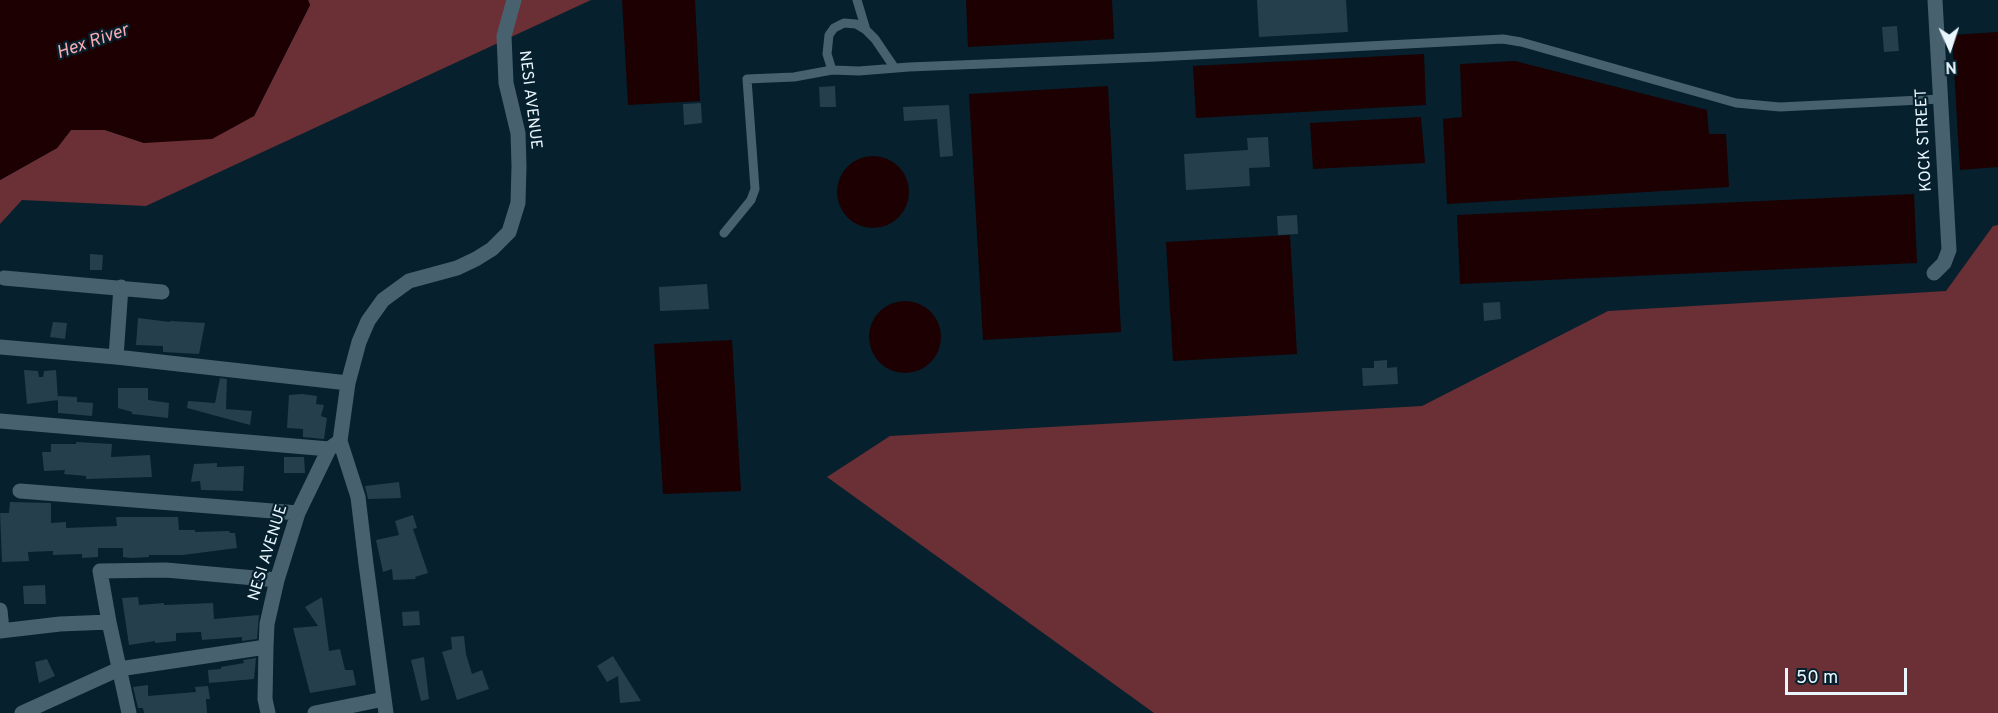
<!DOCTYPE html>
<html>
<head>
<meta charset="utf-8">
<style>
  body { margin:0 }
  #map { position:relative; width:1998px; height:713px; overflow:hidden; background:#06202d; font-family:Overpass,sans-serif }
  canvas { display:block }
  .north { position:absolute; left:1920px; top:18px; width:60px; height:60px; -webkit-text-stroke:4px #06202d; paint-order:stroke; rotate:177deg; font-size:16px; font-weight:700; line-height:24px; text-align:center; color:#eaf6fd }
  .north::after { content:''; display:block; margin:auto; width:21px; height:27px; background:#eaf6fd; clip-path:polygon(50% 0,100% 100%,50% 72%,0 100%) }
  .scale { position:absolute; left:1785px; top:668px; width:122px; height:27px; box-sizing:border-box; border:3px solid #eaf6fd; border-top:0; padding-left:8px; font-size:18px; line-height:21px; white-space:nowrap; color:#eaf6fd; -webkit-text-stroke:4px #06202d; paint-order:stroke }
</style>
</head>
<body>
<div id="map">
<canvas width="1998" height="713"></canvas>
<div class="north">N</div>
<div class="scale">50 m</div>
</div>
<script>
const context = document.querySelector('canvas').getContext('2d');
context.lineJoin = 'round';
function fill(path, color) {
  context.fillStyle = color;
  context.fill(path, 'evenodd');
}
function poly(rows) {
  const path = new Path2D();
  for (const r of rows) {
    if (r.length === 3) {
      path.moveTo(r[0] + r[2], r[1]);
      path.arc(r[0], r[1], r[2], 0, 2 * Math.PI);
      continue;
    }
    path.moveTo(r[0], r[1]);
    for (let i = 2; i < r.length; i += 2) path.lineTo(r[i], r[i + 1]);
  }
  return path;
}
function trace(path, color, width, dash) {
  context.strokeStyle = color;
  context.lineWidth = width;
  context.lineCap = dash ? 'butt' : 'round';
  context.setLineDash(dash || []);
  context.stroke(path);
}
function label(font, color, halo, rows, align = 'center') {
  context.font = font + ' Overpass,sans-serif';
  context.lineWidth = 4.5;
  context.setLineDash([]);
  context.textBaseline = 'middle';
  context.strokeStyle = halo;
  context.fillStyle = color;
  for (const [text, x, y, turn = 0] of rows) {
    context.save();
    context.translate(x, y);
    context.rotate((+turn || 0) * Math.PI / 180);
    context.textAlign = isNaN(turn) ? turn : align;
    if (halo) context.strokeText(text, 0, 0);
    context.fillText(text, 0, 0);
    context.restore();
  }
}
fill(poly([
  [308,0,591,0,146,206,22,200,0,224,0,180,57,148,71,130,105,130,144,143,254,116,310,5],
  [1998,225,1998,713,1154,713,827,477,890,436,1422,406,1608,311,1946,291,1993,226]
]), '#6a3035');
fill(poly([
  [0,0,308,0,310,5,254,116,212,139,144,143,105,130,71,130,57,148,0,180],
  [622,0,695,0,700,101,628,105],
  [966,0,1112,0,1114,39,968,47],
  [1998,32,1998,167,1960,170,1952,35],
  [1424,54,1426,105,1196,118,1193,66],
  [1515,61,1707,110,1709,134,1726,134,1729,187,1447,204,1443,119,1462,117,1460,64],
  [1108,86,1121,332,983,340,969,94],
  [1421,117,1425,163,1313,169,1310,123],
  [873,192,36],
  [1914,194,1917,263,1460,284,1457,215],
  [1290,235,1297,354,1173,361,1166,242],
  [905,337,36],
  [732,340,741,491,663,494,654,344]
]), '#1c0002');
fill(poly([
  [1257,0,1346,0,1348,32,1259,37],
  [1897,26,1899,51,1884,52,1882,27],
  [835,86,836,107,820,107,819,87],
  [701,103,702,123,684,125,683,104],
  [949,105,953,156,940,157,937,119,904,121,903,107],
  [1268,137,1270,167,1249,168,1250,186,1186,190,1184,154,1248,150,1247,138],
  [1297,215,1298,234,1278,235,1277,216],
  [90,254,103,255,102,270,90,270],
  [707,284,709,309,660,311,659,287],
  [1500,302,1501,319,1484,321,1483,303],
  [138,318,170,322,170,321,205,323,199,354,163,352,163,346,136,345],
  [53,322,67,323,65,339,50,337],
  [1387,360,1387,368,1397,367,1398,384,1363,386,1362,368,1374,368,1374,361],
  [24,370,38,371,39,377,43,377,44,371,56,370,58,400,27,404],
  [220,378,227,379,226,409,252,411,250,425,187,408,188,401,215,403],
  [118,388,148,388,148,400,169,403,168,418,132,414,132,412,118,408],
  [302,394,317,396,316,404,324,405,321,416,327,418,324,439,303,437,303,429,287,428,289,395],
  [58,396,77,397,77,402,93,403,92,416,58,413],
  [76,442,112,444,111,457,150,455,152,477,86,479,86,476,64,474,65,470,44,471,42,452,51,452,51,444,76,444],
  [284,457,304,457,305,473,284,473],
  [217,463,217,467,244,466,243,491,201,490,200,481,191,482,194,464],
  [399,482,401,498,368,499,365,486],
  [10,502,51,503,51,523,66,522,66,528,117,526,116,517,178,517,179,530,195,530,195,532,229,531,230,533,235,533,237,548,183,555,149,555,149,557,131,558,123,557,123,548,98,548,98,557,82,558,82,554,53,555,53,551,28,552,29,561,2,562,0,513,9,513],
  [413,515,417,528,413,529,428,573,415,577,416,579,393,580,392,569,383,572,376,540,399,535,395,521],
  [45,585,46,604,24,604,23,586],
  [138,597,139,605,164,603,164,605,213,603,214,619,259,615,257,639,242,641,242,637,202,640,201,632,176,633,176,641,155,643,155,641,129,645,122,598],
  [322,597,329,651,340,649,345,670,353,670,356,685,310,693,293,628,318,626,305,607],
  [419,611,420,625,403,626,402,612],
  [464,636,466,654,472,674,482,670,489,689,457,700,442,652,452,649,451,637],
  [613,656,616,661,641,701,620,703,618,676,607,682,597,666],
  [424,657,429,699,421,701,411,660],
  [256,658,254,679,209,683,208,670,221,669,221,667,244,663,243,660],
  [47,659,55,676,39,683,35,662],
  [148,685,148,696,196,692,195,687,208,686,210,699,206,699,207,713,144,713,143,708,138,708,133,687]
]), '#253f4d');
trace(poly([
  [857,0,866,30],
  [894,67,875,39,866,30,856,24,844,23,834,28,829,35,827,54,832,70,859,71,909,67,1156,57,1503,39,1521,42,1736,103,1780,107,1941,99],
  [724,233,751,200,755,189,747,79,794,77,832,70]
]), '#48616f', 9);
trace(poly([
  [1934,273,1944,263,1949,250,1935,0],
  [4,278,162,292],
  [0,347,116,357,348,383],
  [116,357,121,287],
  [0,421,329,449],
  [340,441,358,497,366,564,386,713],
  [20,491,298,513],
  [0,610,2,630],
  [109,622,100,571,166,570,277,580],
  [0,631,60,624,109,622,129,713],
  [22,713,119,669,266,647],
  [268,713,265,699,266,647,267,624,277,580,298,513,329,449,340,441,348,383,359,342,368,321,383,300,409,281,457,268,476,259,492,249,509,232,518,203,519,166,518,133,506,83,504,36,514,0],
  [315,713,384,699]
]), '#48616f', 15);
label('16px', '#eaf6fd', '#06202d', [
  ["NESI AVENUE",529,100,83],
  ["KOCK STREET",1925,140,-93],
  ["NESI AVENUE",269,553,-73]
]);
label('italic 18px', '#f9acb0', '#06202d', [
  ["Hex River",93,43,-19]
]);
</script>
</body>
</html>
